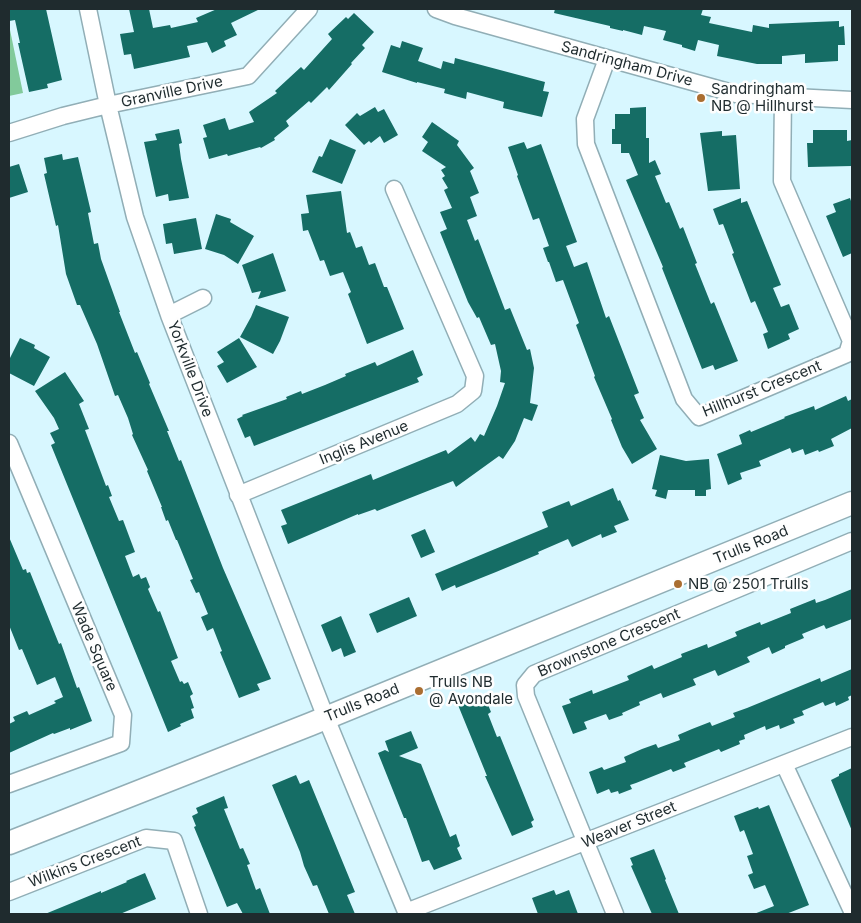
<!DOCTYPE html>
<html>
<head>
<meta charset="utf-8">
<style>
  body { margin:0 }
  #map { position:relative; width:861px; height:923px; overflow:hidden; background:#d8f7ff; font-family:Inter,sans-serif }
  canvas { display:block }
  .frame { position:absolute; inset:0; border:10px solid #1f2b2e; pointer-events:none }
</style>
</head>
<body>
<div id="map">
<canvas width="861" height="923"></canvas>
<div class="frame"></div>
</div>
<script>
const context = document.querySelector('canvas').getContext('2d');
context.lineJoin = 'round';
function fill(path, color) {
  context.fillStyle = color;
  context.fill(path, 'evenodd');
}
function poly(rows) {
  const path = new Path2D();
  for (const r of rows) {
    path.moveTo(r[0], r[1]);
    for (let i = 2; i < r.length; i += 2) path.lineTo(r[i], r[i + 1]);
  }
  return path;
}
function trace(path, color, width, dash) {
  context.strokeStyle = color;
  context.lineWidth = width;
  context.lineCap = dash ? 'butt' : 'round';
  context.setLineDash(dash || []);
  context.stroke(path);
}
function label(font, color, halo, rows, align = 'center') {
  context.font = font + ' Inter,sans-serif';
  context.lineWidth = 5;
  context.setLineDash([]);
  context.textBaseline = 'middle';
  context.strokeStyle = halo;
  context.fillStyle = color;
  for (const [text, x, y, turn = 0] of rows) {
    context.save();
    context.translate(x, y);
    context.rotate((+turn || 0) * Math.PI / 180);
    context.textAlign = isNaN(turn) ? turn : align;
    if (halo) context.strokeText(text, 0, 0);
    context.fillText(text, 0, 0);
    context.restore();
  }
}
fill(poly([
  [9,25,23,93,9,96]
]), '#82ca9b');
fill(poly([
  [9,9,46,9,62,80,47,84,48,88,29,92,18,43,20,43,15,20,9,21],
  [129,9,149,9,153,28,170,25,171,28,198,22,196,18,217,9,260,9,231,23,237,35,224,41,226,46,212,53,207,42,187,46,190,57,134,69,131,54,124,55,120,34,134,32],
  [555,9,703,9,701,15,711,17,709,23,752,32,753,25,769,28,769,24,839,21,839,27,844,26,845,45,838,45,838,61,805,63,805,54,782,56,782,64,757,64,717,56,719,45,698,40,695,51,682,47,682,45,663,40,666,31,644,26,642,35,623,30,623,31,610,28,610,26,554,13],
  [354,13,374,32,362,45,365,48,351,63,352,64,329,90,327,87,311,103,309,101,286,121,289,126,274,138,275,140,261,148,260,147,228,156,227,154,209,159,203,138,207,137,203,125,225,118,229,130,254,122,249,112,277,93,275,91,301,67,304,70,332,39,328,34,346,17,348,19],
  [402,41,423,48,418,61,441,69,443,61,454,64,455,58,545,82,543,91,549,92,542,117,503,108,504,102,467,92,466,99,444,93,445,89,417,82,417,83,382,72,391,45,400,48],
  [375,107,378,112,384,109,398,135,384,143,380,136,371,143,369,141,364,145,345,125,357,113,360,116],
  [646,107,646,138,649,138,649,163,655,160,661,174,655,176,666,203,669,202,680,229,683,227,697,263,695,264,711,304,714,302,738,361,715,370,713,365,702,369,662,268,663,267,626,180,638,175,629,153,621,153,621,144,612,144,612,129,615,129,615,114,630,114,630,108],
  [432,122,459,141,457,145,474,168,470,171,479,193,470,197,477,216,467,220,475,241,478,239,505,310,510,308,527,350,530,349,534,368,530,403,538,405,532,421,524,418,515,441,503,459,499,456,456,487,453,481,377,511,375,509,358,515,358,514,288,544,281,526,287,524,281,510,371,474,373,480,446,450,448,454,471,437,475,442,480,434,484,436,497,406,505,383,500,382,501,371,495,344,491,345,479,317,477,318,468,302,440,232,447,229,440,212,452,208,444,190,448,188,442,178,445,176,441,170,446,167,422,151,428,142,422,137],
  [179,129,182,143,179,144,181,159,189,198,169,201,168,194,156,197,144,142,157,140,155,134],
  [813,130,847,130,847,141,852,140,852,166,808,167,807,143,813,143],
  [722,131,722,136,736,135,740,189,708,191,700,133],
  [330,139,356,150,342,184,312,172,319,156,322,157],
  [524,142,527,149,541,144,577,242,566,246,574,267,587,262,606,318,609,316,639,393,634,395,644,418,640,420,657,449,632,464,622,447,611,420,612,419,594,377,595,376,576,325,579,323,563,280,556,282,549,262,548,262,543,248,549,246,539,218,533,220,517,176,518,175,508,147],
  [62,154,63,160,78,157,91,212,88,213,94,244,98,243,101,259,120,312,119,312,135,353,137,352,150,383,149,384,169,431,167,431,179,461,181,460,223,568,271,679,257,684,260,690,239,698,220,652,222,651,213,628,207,631,201,617,208,614,199,592,196,593,190,580,193,579,177,540,176,540,168,520,166,521,161,507,162,507,147,471,148,470,132,435,133,434,128,418,118,395,115,396,97,344,80,305,77,305,66,274,58,225,56,226,44,174,47,173,44,158],
  [19,164,28,192,9,198,9,167],
  [341,191,347,233,350,232,356,248,362,246,369,265,375,263,384,287,387,287,404,329,367,344,348,294,351,292,343,272,330,276,324,260,320,261,308,230,303,231,301,214,309,213,306,195],
  [741,198,741,203,747,201,781,285,773,288,781,307,789,304,799,329,788,334,790,339,768,349,763,334,768,332,755,301,751,303,732,254,734,253,723,224,719,225,713,209],
  [850,198,852,204,852,253,843,257,826,216,836,212,833,204],
  [216,214,231,219,230,222,254,236,238,264,224,255,205,249],
  [196,218,202,249,174,254,172,243,166,244,163,224],
  [273,253,286,291,258,299,261,291,252,293,242,265],
  [256,305,289,317,280,341,273,354,240,337,251,317],
  [20,338,35,345,34,348,50,357,34,386,9,373,9,360],
  [239,338,257,367,227,383,217,366,224,362,217,352],
  [413,350,423,375,417,378,419,382,254,446,250,436,245,438,237,419,243,416,242,415,287,399,286,397,301,391,302,394,325,385,346,376,345,374,375,362,377,366],
  [65,372,84,401,79,404,89,429,85,430,106,486,108,485,112,496,109,497,119,521,123,520,135,552,125,556,133,577,139,574,141,579,146,577,150,587,148,589,158,612,160,611,178,658,171,661,180,682,182,681,184,684,188,682,193,694,190,696,194,708,191,709,194,718,180,724,181,726,168,732,51,445,55,443,50,433,59,429,54,418,35,391],
  [846,396,848,401,852,399,852,428,831,439,834,446,819,452,818,450,805,455,803,449,792,453,790,448,759,461,761,466,740,473,742,479,728,485,717,454,742,444,739,435,750,430,751,432,785,418,784,417,814,406,815,410],
  [660,455,686,461,709,459,711,489,706,490,706,496,695,496,695,490,668,490,666,499,655,496,657,490,652,489],
  [613,488,618,501,620,500,629,520,614,526,617,532,602,538,601,534,572,547,568,539,538,552,539,554,496,572,456,588,455,585,442,591,435,574,548,527,542,512,569,501,571,506],
  [425,529,435,552,421,558,411,535],
  [9,537,23,570,26,569,27,573,30,572,59,644,61,643,77,688,79,687,92,721,70,730,70,728,54,734,53,733,9,753,9,724,15,721,13,717,27,711,29,715,56,703,54,701,63,697,55,677,37,685,22,649,19,650,9,625],
  [852,589,852,619,826,629,824,625,802,634,804,638,785,646,785,648,772,654,769,647,747,657,750,662,718,676,715,670,693,679,696,685,663,698,661,693,639,702,640,705,622,713,623,715,609,720,606,714,584,722,587,729,573,734,562,706,571,703,569,699,592,690,593,694,629,680,627,676,652,665,654,669,682,657,681,654,707,644,708,648,737,636,735,632,760,622,761,625,791,613,790,609,815,599,816,603,825,600],
  [409,597,417,616,377,633,369,614],
  [341,616,356,652,344,657,341,648,332,652,321,625],
  [852,669,852,695,848,697,849,700,836,706,835,702,825,706,823,702,802,711,804,715,793,719,795,723,780,729,779,725,766,730,765,726,744,735,745,739,739,741,740,744,721,752,719,749,684,763,686,767,673,772,671,769,636,783,630,785,632,789,619,794,618,791,611,793,609,789,597,794,589,772,602,767,604,770,626,762,624,757,642,749,656,744,658,748,680,740,678,735,692,729,710,722,712,726,735,717,733,713,747,708,820,678,821,682],
  [484,695,491,712,488,714,497,737,500,736,534,820,531,822,533,827,512,836,485,776,487,776,458,705],
  [411,731,418,748,399,756,421,764,450,837,456,834,460,846,457,848,462,859,434,870,429,860,422,862,406,818,404,818,378,753,385,750,389,752,385,741],
  [852,768,852,831,831,780,839,776,839,774],
  [296,775,300,784,309,780,355,892,347,895,355,914,329,914,317,885,313,886,304,866,300,852,272,785],
  [224,796,228,808,224,809,240,849,243,848,250,864,247,865,256,890,260,888,270,914,243,914,237,903,227,907,194,827,196,826,192,816,198,813,196,808],
  [769,805,809,905,786,914,754,914,774,906,765,885,754,889,748,875,753,873,747,856,753,854,744,830,740,832,734,816,758,807,759,809],
  [654,849,666,879,665,880,679,914,652,914,631,866,633,865,630,858],
  [145,873,156,899,120,914,45,914,101,891,101,893,127,882,126,881],
  [554,890,556,895,569,890,578,914,538,914,532,898]
]), '#156d65');
const street = poly([
  [88,9,108,105,135,217,169,315,326,718,407,914],
  [436,9,455,16,736,94,852,100],
  [607,59,585,119,586,144,684,399,699,417,847,354,851,341,782,181,783,96],
  [9,133,63,116,108,105,248,76,309,9],
  [169,315,203,298],
  [9,443,123,715,121,743,9,784],
  [238,495,457,404,473,391,475,376,394,189],
  [784,764,852,911],
  [9,892,146,838,174,841,199,914],
  [406,912,852,737],
  [615,914,526,696,525,685,534,674,852,541]
]);
const secondary = poly([
  [9,843,311,724,852,503]
]);
trace(street, '#91aeb6', 19);
trace(secondary, '#91aeb6', 25);
trace(street, '#fff', 16);
trace(secondary, '#fff', 22);
for (const [x, y, r, color] of [
  [701,98,5,"#aa6e31"],
  [678,584,5,"#aa6e31"],
  [419,691,5,"#aa6e31"]
]) {
  const dot = new Path2D();
  dot.arc(x, y, r, 0, 2 * Math.PI);
  context.fillStyle = color;
  context.fill(dot);
  trace(dot, '#fefefe', 2);
}
label('15px', '#1f2b2e', '#fefefe', [
  ["Sandringham Drive",627,64,15],
  ["Granville Drive",172,92,-12],
  ["Yorkville Drive",190,369,69],
  ["Hillhurst Crescent",762,389,-22],
  ["Inglis Avenue",364,443,-22],
  ["Trulls Road",751,545,-22],
  ["Brownstone Crescent",609,643,-23],
  ["Wade Square",94,647,67],
  ["Trulls Road",362,703,-22],
  ["Weaver Street",629,825,-22],
  ["Wilkins Crescent",85,862,-21]
]);
label('15px', '#1f2b2e', '#fefefe', [
  ["Sandringham",711,89],
  ["NB @ Hillhurst",711,106],
  ["NB @ 2501 Trulls",688,584],
  ["Trulls NB",429,682],
  ["@ Avondale",429,699]
], 'left');
</script>
</body>
</html>
